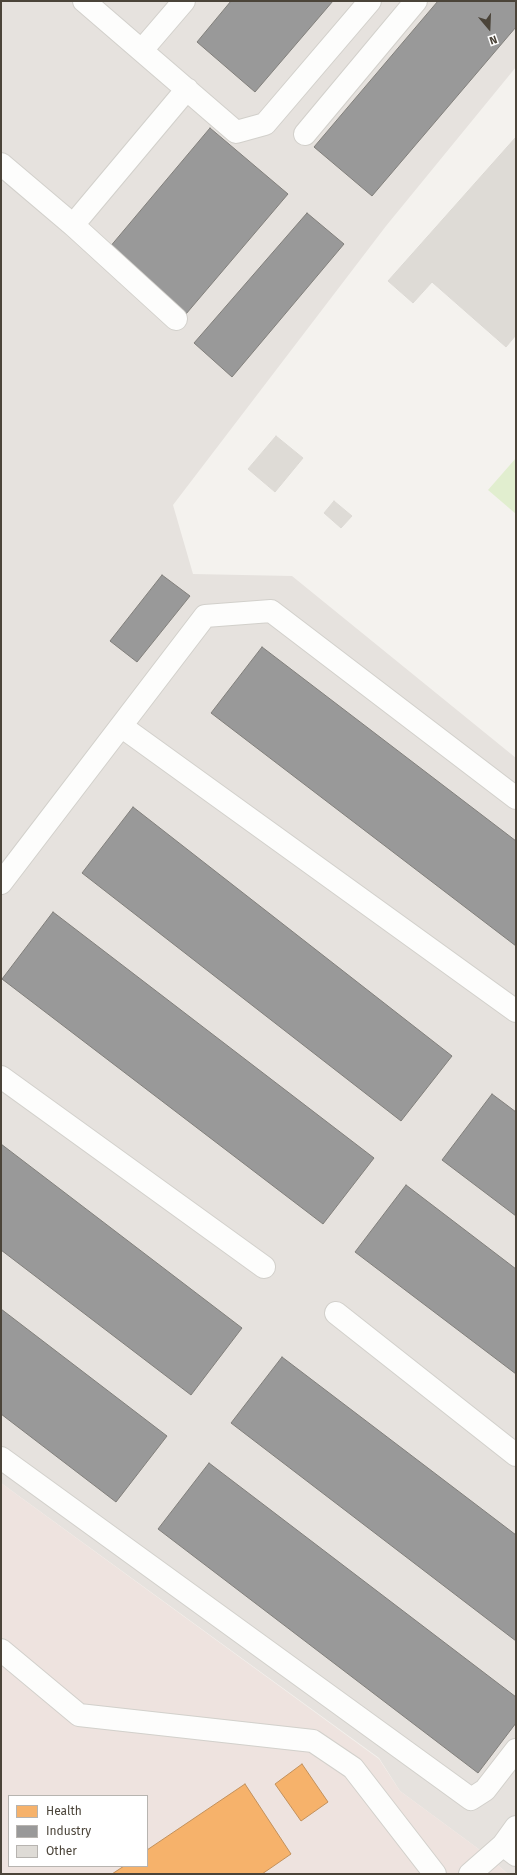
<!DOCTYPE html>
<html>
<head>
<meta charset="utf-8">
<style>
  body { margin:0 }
  #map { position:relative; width:517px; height:1875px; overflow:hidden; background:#f4f2ee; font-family:"Fira Sans",sans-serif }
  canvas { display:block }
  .frame { position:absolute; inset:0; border:2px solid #4b4439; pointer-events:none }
  .legend { position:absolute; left:8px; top:1795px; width:140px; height:72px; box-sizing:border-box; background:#fff; border:1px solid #b7b4b0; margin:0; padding:5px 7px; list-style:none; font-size:12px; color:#4b4439 }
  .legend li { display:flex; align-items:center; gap:8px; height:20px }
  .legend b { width:20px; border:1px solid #b7b4b0 }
  .north { position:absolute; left:469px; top:8px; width:40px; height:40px; -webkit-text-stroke:3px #fff; paint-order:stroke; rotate:161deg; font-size:11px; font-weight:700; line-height:16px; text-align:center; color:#4b4439 }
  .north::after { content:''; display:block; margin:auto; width:14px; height:18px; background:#4b4439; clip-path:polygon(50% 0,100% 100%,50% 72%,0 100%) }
</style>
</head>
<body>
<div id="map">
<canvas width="517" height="1875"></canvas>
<div class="frame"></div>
<ul class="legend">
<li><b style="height:11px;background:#f6b26b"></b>Health</li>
<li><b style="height:11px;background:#999"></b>Industry</li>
<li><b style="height:11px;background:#dedbd6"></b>Other</li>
</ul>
<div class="north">N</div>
</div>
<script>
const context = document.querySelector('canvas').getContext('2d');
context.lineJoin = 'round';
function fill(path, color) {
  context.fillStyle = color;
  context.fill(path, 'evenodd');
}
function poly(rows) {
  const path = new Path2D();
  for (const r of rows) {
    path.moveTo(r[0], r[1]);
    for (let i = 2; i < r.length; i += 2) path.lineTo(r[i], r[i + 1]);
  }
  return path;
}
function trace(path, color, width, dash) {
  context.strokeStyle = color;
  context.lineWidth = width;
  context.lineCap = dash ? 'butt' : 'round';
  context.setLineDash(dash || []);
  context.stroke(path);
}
fill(poly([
  [1,1,516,1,516,67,386,226,173,505,193,574,292,576,516,758,516,1874,508,1874,484,1853,400,1791,379,1758,1,1483]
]), '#e6e2de');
fill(poly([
  [1,1483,379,1759,400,1791,484,1853,508,1874,1,1874],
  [9,1796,147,1796,147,1866,9,1866]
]), '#eee3df');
fill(poly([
  [516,458,516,514,488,490]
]), '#e1eecf');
const health = poly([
  [302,1764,328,1802,301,1821,275,1784,302,1764],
  [245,1784,291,1854,262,1874,112,1874,124,1866,147,1866,147,1850,245,1784]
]);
fill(health, '#f6b26b');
trace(health, '#c3915c', 1);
const industry = poly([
  [231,1,333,1,255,92,197,42,231,1],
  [438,1,516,1,516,27,372,196,314,147,438,1],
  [210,128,288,194,186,314,109,248,210,128],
  [307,213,344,244,232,377,194,343,307,213],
  [162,575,190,596,137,662,110,641,162,575],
  [262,647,516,841,516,946,211,713,262,647],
  [133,807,452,1056,401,1121,82,873,133,807],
  [53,912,374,1158,323,1224,2,979,53,912],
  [492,1094,516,1112,516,1216,442,1160,492,1094],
  [1,1144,242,1328,191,1395,1,1250,1,1144],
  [406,1185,516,1269,516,1374,355,1252,406,1185],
  [1,1309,167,1436,116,1502,1,1414,1,1309],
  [282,1357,516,1535,516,1641,231,1423,282,1357],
  [209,1463,516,1697,516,1723,478,1773,158,1529,209,1463]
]);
fill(industry, '#999');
trace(industry, '#82807c', 1);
const building = poly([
  [516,137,516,335,506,347,432,282,413,303,388,281,516,137],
  [276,436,303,458,275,492,248,469,276,436],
  [334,501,352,516,341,528,324,513,334,501]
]);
fill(building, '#dedbd6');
trace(building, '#dcd9d4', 1);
const minor = poly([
  [84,1,236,132,265,124,370,1],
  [142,50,184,1],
  [305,134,416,1],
  [1,164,73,225],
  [176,319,73,225,187,89],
  [121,726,516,1011],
  [1,883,205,616,271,611,516,798],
  [1,1077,264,1267],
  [336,1313,516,1455],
  [1,1458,471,1799,485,1790,516,1750],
  [1,1650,79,1715,313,1741,353,1768,435,1874],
  [516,1827,503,1845,516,1855],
  [470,1874,503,1845]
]);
trace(minor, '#d2d0cb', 24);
trace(minor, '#fdfdfc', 22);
</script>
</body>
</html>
